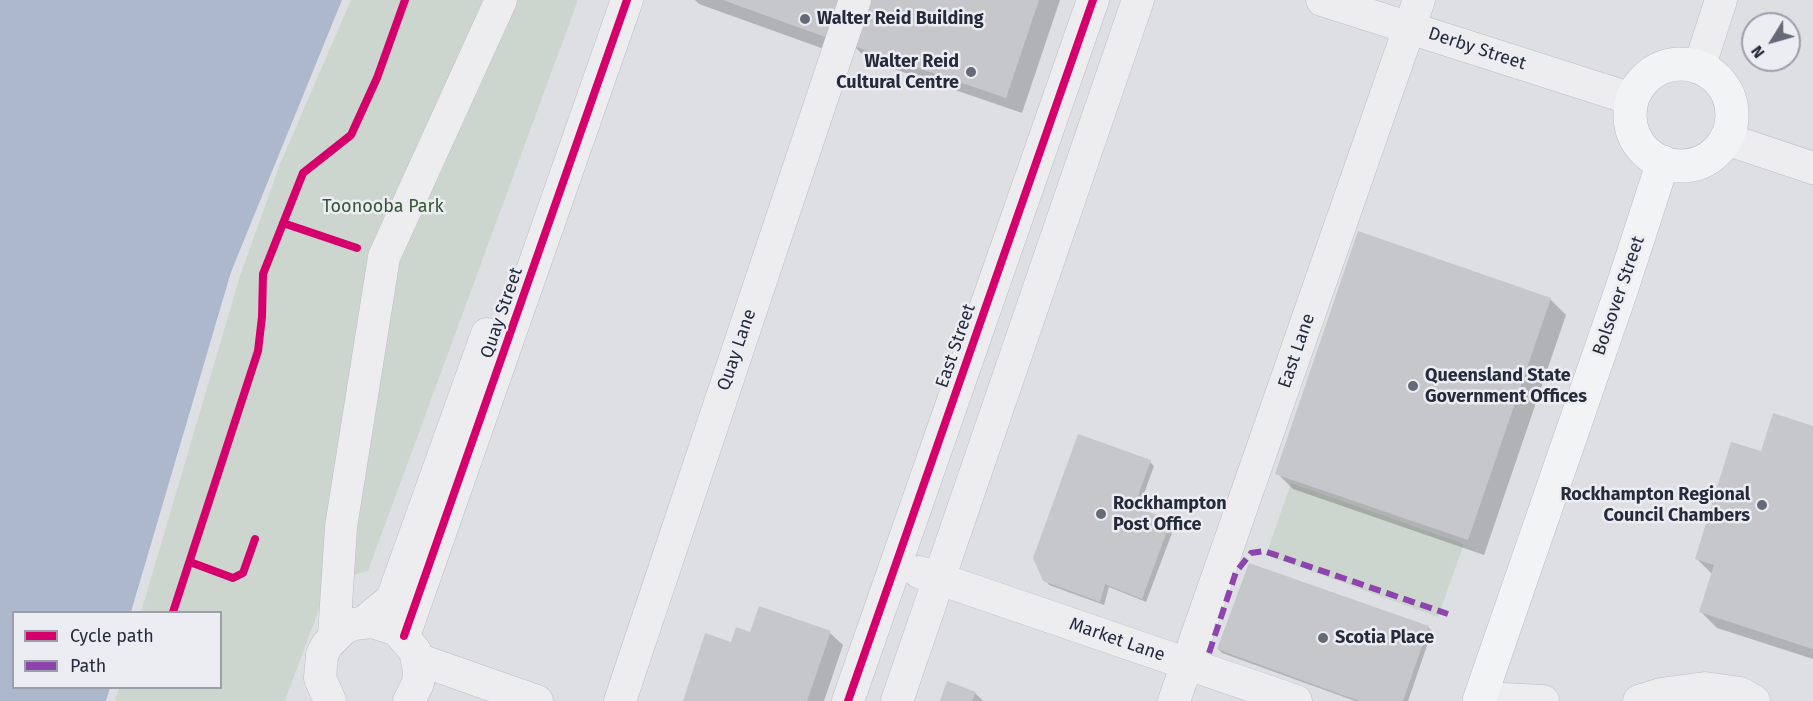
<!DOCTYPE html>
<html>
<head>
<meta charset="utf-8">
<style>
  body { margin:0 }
  #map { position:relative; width:1813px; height:701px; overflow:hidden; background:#dedfe3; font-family:"Fira Sans",sans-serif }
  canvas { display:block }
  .legend { position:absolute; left:12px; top:611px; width:210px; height:78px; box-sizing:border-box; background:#ebedf3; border:2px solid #9c9fa9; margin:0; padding:8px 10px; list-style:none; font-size:18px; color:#262b3b }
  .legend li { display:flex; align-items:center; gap:12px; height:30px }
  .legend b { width:30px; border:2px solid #9c9fa9 }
  .north { position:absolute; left:1741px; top:12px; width:60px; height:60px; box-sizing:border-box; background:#ebedf3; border:2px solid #9c9fa9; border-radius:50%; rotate:233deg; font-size:16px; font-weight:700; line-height:24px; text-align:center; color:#262b3b }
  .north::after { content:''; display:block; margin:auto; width:21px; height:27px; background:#666a76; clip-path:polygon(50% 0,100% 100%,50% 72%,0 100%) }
</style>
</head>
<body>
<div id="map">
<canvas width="1813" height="701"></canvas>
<ul class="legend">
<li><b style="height:8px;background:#d6006c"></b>Cycle path</li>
<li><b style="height:8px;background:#8e44ad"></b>Path</li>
</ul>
<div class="north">N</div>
</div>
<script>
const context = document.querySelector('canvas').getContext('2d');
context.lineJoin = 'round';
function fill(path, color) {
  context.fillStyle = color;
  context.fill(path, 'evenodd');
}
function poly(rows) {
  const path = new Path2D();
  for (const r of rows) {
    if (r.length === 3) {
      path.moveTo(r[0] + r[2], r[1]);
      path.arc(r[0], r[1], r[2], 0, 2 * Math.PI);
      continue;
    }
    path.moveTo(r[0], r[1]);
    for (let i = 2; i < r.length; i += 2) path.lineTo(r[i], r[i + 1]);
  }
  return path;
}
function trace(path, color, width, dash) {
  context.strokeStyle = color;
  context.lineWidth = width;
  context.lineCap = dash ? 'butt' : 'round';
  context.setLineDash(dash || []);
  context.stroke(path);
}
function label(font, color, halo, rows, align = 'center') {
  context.font = font + ' "Fira Sans",sans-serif';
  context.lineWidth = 5;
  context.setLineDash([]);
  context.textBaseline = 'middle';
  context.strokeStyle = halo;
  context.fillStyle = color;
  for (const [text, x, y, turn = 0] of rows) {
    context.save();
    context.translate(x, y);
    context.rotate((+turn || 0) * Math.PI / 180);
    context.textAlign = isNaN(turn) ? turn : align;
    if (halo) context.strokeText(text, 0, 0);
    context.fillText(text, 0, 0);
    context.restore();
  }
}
fill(poly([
  [351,0,578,0,368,571,329,582,285,701,115,701,119,688,220,688,220,612,141,612,240,276,280,164],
  [1291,483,1464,544,1438,617,1266,555]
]), '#cdd6ce');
fill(poly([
  [0,0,342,0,231,272,131,612,14,612,14,688,110,688,106,701,0,701]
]), '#adb8cd');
fill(poly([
  [695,0,1060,0,1022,113,868,60,853,45,849,58,699,4],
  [1550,299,1566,315,1484,555,1293,489,1277,473],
  [1813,428,1813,659,1717,628,1701,612,1713,575,1696,558,1762,453],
  [1150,462,1154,466,1138,510,1170,521,1175,525,1146,602,1109,587,1104,605,1049,585,1045,580],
  [1428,627,1432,631,1408,701,1355,701,1222,653,1218,649],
  [830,633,843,645,824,701,684,701,732,644,751,634],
  [975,693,983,701,941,701]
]), '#0003');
fill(poly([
  [723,0,842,0,828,38],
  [866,0,1039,0,1006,98,851,45],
  [1358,231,1551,298,1468,540,1275,474],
  [1773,413,1813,426,1813,649,1699,612,1714,565,1695,559,1731,442,1761,451],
  [1078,434,1151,460,1134,507,1171,520,1142,599,1105,584,1100,602,1043,581,1033,558],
  [1249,563,1429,626,1403,701,1359,701,1217,649],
  [759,606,831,631,807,701,683,701,705,633,731,642,736,627,750,632],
  [947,681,976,692,972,701,940,701]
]), '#c6c7cb');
const minor = poly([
  [1322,0,1632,99],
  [1699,68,1721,0],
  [1726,139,1813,168],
  [919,572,1296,701],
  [364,622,392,599,487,334],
  [334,636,341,527,384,257,501,0],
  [404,636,627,0],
  [417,659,537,701],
  [330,701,320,678,322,655,327,645,343,629,353,624,373,622,397,630,415,651,419,671,418,683,409,701],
  [620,701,855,0],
  [848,701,1093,0],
  [897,701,1138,0],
  [1174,701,1419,0],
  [1491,701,1502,699,1543,701],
  [1639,701,1661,694,1705,688,1740,693,1754,701]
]);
const major = poly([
  [1681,115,51],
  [1479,701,1622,288,1663,162]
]);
trace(minor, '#bcbdc1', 33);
trace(major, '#bbbcc1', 34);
trace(minor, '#ededf0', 32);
trace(major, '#f2f3f4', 33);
trace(poly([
  [1209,653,1236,572,1251,553,1264,551,1448,614]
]), '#8e44ad', 6, [12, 6]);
trace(poly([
  [283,223,357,248],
  [190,562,233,578,243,573,255,539],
  [173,612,258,351,262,317,263,274,303,173,351,135,377,78,405,0],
  [404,636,627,0],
  [848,701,1093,0]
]), '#d6006c', 8);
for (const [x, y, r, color] of [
  [805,19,6,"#666a76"],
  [971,72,6,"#666a76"],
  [1413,386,6,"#666a76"],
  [1762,505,6,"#666a76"],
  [1101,514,6,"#666a76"],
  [1323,638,6,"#666a76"]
]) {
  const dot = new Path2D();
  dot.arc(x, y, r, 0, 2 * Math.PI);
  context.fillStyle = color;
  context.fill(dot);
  trace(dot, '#ebedf3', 2);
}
label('bold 18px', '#262b3b', '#ebedf3', [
  ["Walter Reid Building",817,19],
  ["Walter Reid",959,62,"right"],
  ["Cultural Centre",959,83,"right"],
  ["Queensland State",1425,376],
  ["Government Offices",1425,397],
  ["Rockhampton Regional",1750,495,"right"],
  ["Council Chambers",1750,516,"right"],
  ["Rockhampton",1113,504],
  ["Post Office",1113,525],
  ["Scotia Place",1335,638]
], 'left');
label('18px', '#262b3b', '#ebedf3', [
  ["Derby Street",1477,49,18],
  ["Bolsover Street",1619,296,-71],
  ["Quay Street",502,313,-71],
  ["East Street",956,346,-71],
  ["Quay Lane",737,350,-71],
  ["East Lane",1297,351,-71],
  ["Market Lane",1117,640,19]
]);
label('18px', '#365635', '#ebedf3', [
  ["Toonooba Park",383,207]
]);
</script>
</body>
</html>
